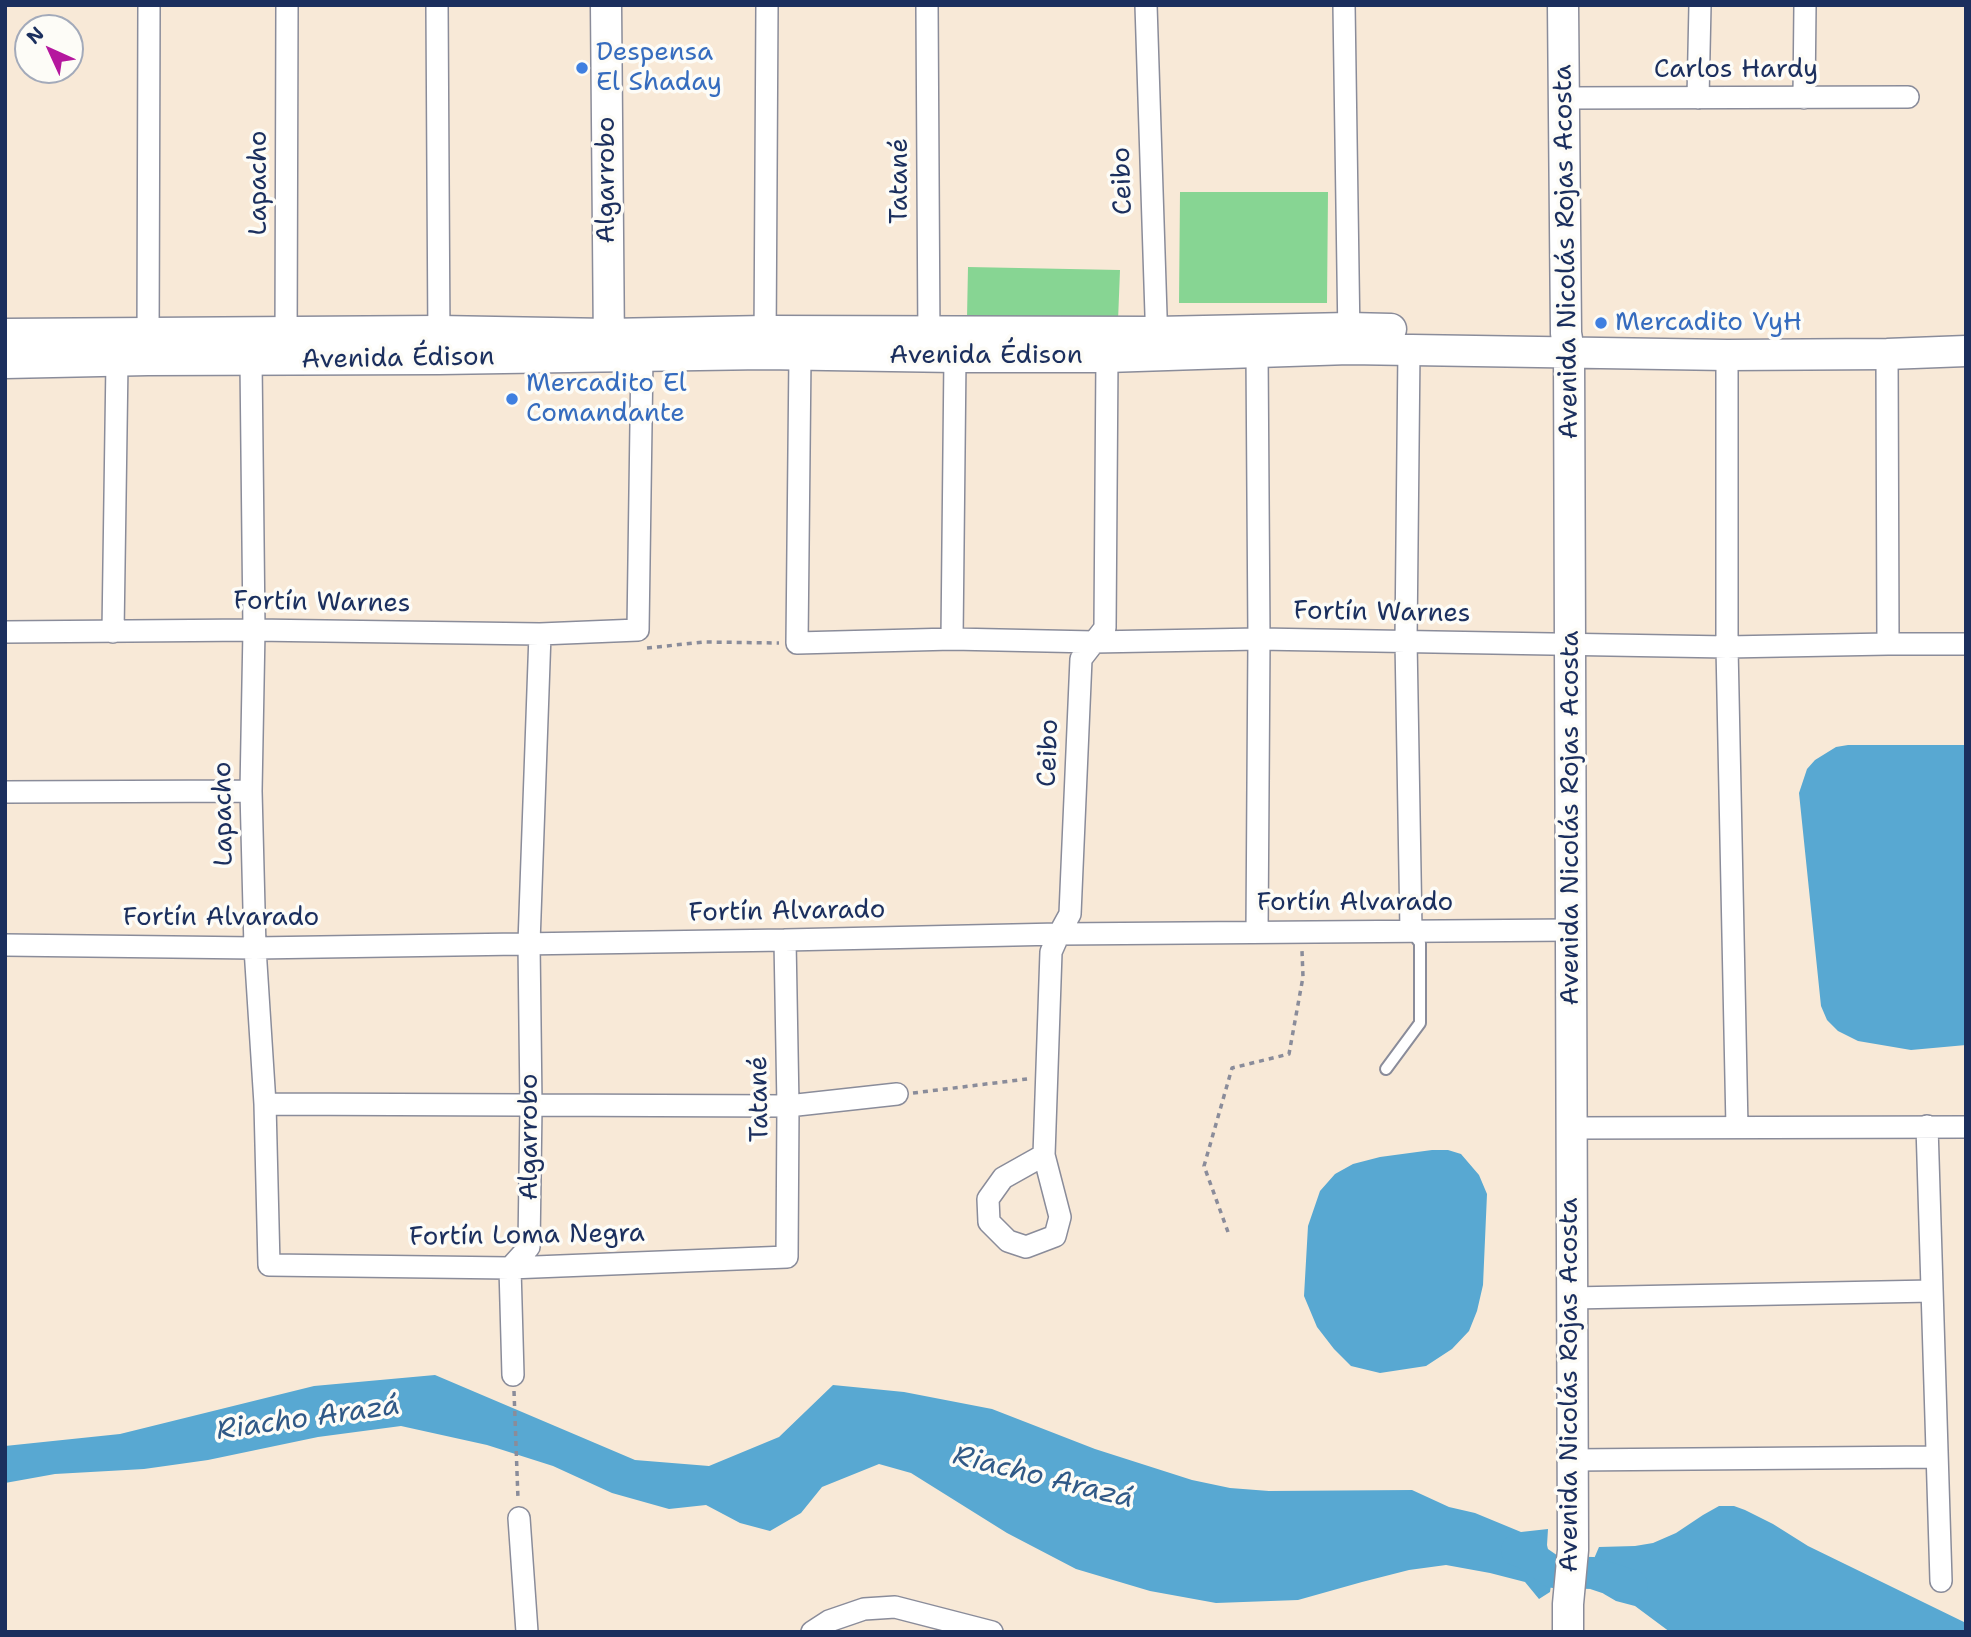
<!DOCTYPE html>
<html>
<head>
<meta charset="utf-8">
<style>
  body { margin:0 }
  #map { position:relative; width:1971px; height:1637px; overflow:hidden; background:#f8e9d7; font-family:"Shantell Sans",sans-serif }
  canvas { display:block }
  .frame { position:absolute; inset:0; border:7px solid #1b2f5e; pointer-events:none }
  .north { position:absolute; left:14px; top:14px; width:70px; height:70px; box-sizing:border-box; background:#fdfcf7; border:2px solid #a3aaba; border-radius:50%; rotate:315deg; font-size:19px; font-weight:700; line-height:28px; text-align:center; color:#1b2f5e }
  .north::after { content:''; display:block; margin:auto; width:24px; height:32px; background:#b5179e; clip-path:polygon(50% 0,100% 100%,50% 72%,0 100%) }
</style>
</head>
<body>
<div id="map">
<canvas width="1971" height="1637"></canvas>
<div class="frame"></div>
<div class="north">N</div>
</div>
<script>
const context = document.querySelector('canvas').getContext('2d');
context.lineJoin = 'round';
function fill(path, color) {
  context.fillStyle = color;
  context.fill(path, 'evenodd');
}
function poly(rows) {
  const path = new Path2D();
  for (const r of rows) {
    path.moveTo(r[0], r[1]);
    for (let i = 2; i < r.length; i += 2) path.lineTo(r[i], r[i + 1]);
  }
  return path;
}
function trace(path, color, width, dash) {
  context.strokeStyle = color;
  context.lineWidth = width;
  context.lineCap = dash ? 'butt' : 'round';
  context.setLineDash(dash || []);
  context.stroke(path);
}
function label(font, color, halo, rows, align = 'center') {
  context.font = font + ' "Shantell Sans",sans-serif';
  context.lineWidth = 7;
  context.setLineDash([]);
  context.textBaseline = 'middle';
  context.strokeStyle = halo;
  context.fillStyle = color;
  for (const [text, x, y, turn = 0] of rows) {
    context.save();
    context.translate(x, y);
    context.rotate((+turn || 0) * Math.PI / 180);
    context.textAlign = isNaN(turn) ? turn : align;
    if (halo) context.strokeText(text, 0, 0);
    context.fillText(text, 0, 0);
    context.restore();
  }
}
fill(poly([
  [1180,192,1328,192,1327,303,1179,303],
  [968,267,1120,270,1118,321,967,318]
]), '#87d593');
fill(poly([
  [1848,745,1966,745,1966,1045,1911,1050,1858,1041,1838,1031,1827,1020,1821,1006,1799,793,1807,769,1815,760,1836,747],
  [1432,1150,1448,1150,1461,1154,1479,1175,1487,1194,1483,1285,1477,1311,1469,1331,1452,1349,1426,1366,1380,1373,1351,1366,1334,1349,1317,1327,1304,1296,1308,1226,1320,1191,1335,1174,1353,1164,1380,1157],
  [435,1375,635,1460,709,1466,779,1437,833,1385,904,1392,992,1409,1095,1449,1192,1480,1230,1488,1269,1491,1412,1490,1449,1507,1475,1513,1521,1532,1548,1529,1547,1545,1553,1572,1550,1592,1539,1599,1525,1582,1490,1573,1446,1565,1409,1570,1362,1582,1298,1600,1216,1603,1150,1591,1076,1569,1007,1533,911,1473,879,1464,822,1487,801,1513,770,1531,740,1523,706,1505,669,1509,612,1493,553,1466,487,1445,401,1426,318,1437,208,1460,144,1469,55,1474,5,1483,5,1446,120,1434,314,1386],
  [1719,1506,1734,1506,1745,1510,1773,1524,1808,1546,1966,1623,1966,1632,1670,1632,1635,1606,1616,1601,1604,1594,1597,1585,1593,1573,1593,1561,1599,1547,1635,1546,1653,1543,1676,1533,1703,1515]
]), '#58a8d2');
trace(poly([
  [1517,1550,1524,1552,1553,1572,1593,1573,1632,1586]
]), '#58a8d2', 32);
const lane = poly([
  [1386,1069,1420,1023,1420,943,1411,931]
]);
const street = poly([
  [437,5,439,343],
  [927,5,929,343],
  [1146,5,1157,346],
  [1344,5,1349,339],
  [1565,98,1908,97],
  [1698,98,1700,5],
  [1804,98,1805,5],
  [765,343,767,5],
  [148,346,149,5],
  [286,346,287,5],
  [1409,349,1406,640,1411,931],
  [1887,354,1888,644],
  [800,355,797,643,952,639,1094,642,1259,639,1727,647,1888,644,1966,644],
  [1727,355,1727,647,1737,1127],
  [251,361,254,630,251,791,255,948,265,1104,269,1265,510,1268,787,1257,788,1106,785,940],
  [5,632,254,630,540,634,638,630,642,355],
  [113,632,117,362],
  [952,639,955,357],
  [5,792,251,791],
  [1257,932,1259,639,1257,352],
  [5,945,255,948,785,940,1059,934,1571,930],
  [265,1104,788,1106,897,1094],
  [1927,1126,1941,1581],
  [1571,1128,1966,1127],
  [1044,1155,1003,1178,988,1199,989,1222,1008,1241,1026,1247,1055,1236,1060,1217,1044,1155,1051,952,1059,934,1070,914,1081,659,1105,628,1107,357],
  [1572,1298,1932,1291],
  [513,1375,510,1268,529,1247,531,1106,529,943,540,634],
  [1572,1460,1937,1457],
  [519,1518,527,1632],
  [812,1632,829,1621,864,1609,895,1607,992,1632]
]);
const secondary = poly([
  [606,5,609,351],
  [1563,5,1566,333,1569,351,1570,645,1573,1550,1568,1604,1568,1632],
  [5,334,439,331,608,334,765,331,1156,332,1349,328,1391,329],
  [5,363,148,360,439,359,764,354,955,357,1107,357,1349,349,1727,355,1887,354,1966,351]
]);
trace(lane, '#8a8c9a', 14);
trace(street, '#8a8c9a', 24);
trace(secondary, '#8a8c9a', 33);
trace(poly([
  [647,648,704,642,779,643],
  [913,1093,1027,1079],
  [1228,1232,1204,1166,1232,1068,1289,1054,1303,977,1302,951],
  [514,1391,518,1499]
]), '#8a8c9a', 3.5, [5, 5]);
trace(lane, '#fff', 10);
trace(street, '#fff', 21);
trace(secondary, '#fff', 30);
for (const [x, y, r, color] of [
  [582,68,7,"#3f7fe0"],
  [1601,323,7,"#3f7fe0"],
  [512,399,7,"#3f7fe0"]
]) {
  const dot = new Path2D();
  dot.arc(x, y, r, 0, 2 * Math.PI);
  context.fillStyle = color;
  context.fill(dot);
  trace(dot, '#fdfcf7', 2.5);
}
label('26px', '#366cbe', '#fdfcf7', [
  ["Despensa",596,53],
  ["El Shaday",596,83],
  ["Mercadito VyH",1615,323],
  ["Mercadito El",526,384],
  ["Comandante",526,414]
], 'left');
label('26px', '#1b2f5e', '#fdfcf7', [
  ["Carlos Hardy",1736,70],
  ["Algarrobo",607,180,-90],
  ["Tatané",900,181,-90],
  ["Ceibo",1123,181,-92],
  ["Lapacho",259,183,-90],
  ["Avenida Nicolás Rojas Acosta",1567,252,-91],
  ["Avenida Édison",986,356],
  ["Avenida Édison",398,359,-1],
  ["Fortín Warnes",322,603,1],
  ["Fortín Warnes",1382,613,1],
  ["Ceibo",1049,753,-88],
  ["Lapacho",224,814,-91],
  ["Avenida Nicolás Rojas Acosta",1571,818,-90],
  ["Fortín Alvarado",1355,903],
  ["Fortín Alvarado",787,912,-1],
  ["Fortín Alvarado",221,918],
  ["Tatané",760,1099,-91],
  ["Algarrobo",530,1137,-90],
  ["Fortín Loma Negra",527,1236,-1],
  ["Avenida Nicolás Rojas Acosta",1570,1385,-90]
]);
label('italic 28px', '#305987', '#fdfcf7', [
  ["Riacho Arazá",308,1419,-8],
  ["Riacho Arazá",1043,1478,14]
]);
</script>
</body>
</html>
